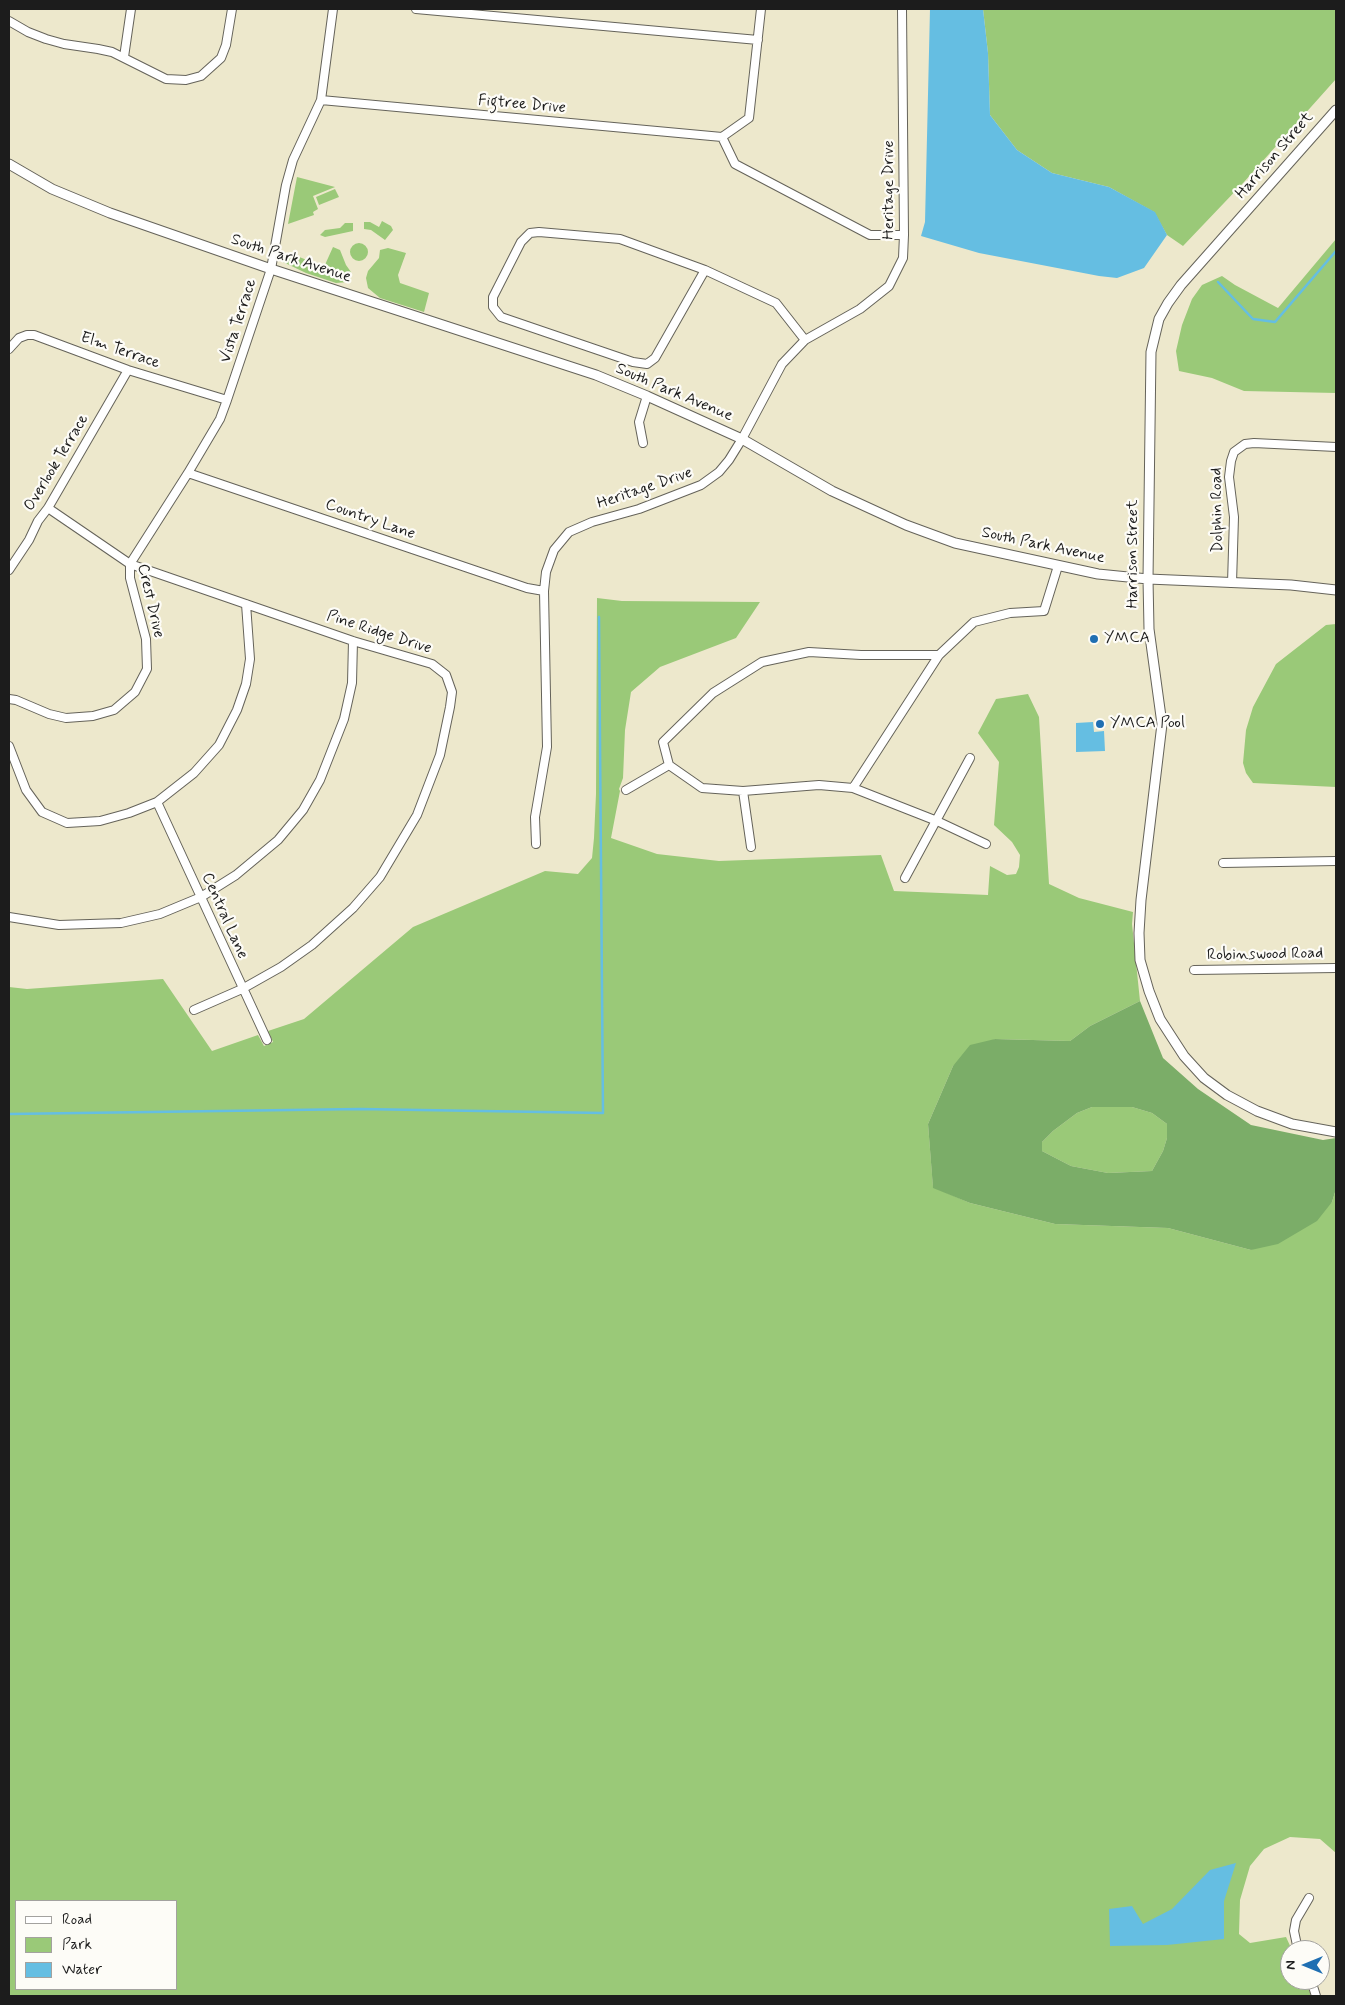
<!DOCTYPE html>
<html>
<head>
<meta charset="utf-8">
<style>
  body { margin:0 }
  #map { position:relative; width:1345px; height:2005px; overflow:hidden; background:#ede8cc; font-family:Mynerve,sans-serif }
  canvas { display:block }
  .frame { position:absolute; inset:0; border:10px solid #1c1c1c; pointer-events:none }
  .legend { position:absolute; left:15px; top:1900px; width:162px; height:90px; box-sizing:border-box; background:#fdfcf7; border:1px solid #a3a29f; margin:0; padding:6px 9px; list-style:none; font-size:15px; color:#1c1c1c }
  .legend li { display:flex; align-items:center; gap:10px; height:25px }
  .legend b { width:25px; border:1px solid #a3a29f }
  .north { position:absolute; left:1280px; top:1940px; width:50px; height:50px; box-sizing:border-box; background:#fdfcf7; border:1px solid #a3a29f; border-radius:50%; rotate:270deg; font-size:14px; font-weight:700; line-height:20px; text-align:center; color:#1c1c1c }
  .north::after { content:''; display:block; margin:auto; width:18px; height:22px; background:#1f6fb2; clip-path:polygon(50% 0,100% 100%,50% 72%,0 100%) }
</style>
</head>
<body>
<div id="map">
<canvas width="1345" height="2005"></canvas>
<div class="frame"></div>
<ul class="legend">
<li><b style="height:6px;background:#fff"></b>Road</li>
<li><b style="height:14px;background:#9ac978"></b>Park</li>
<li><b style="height:14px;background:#65bee2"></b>Water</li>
</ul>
<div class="north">N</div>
</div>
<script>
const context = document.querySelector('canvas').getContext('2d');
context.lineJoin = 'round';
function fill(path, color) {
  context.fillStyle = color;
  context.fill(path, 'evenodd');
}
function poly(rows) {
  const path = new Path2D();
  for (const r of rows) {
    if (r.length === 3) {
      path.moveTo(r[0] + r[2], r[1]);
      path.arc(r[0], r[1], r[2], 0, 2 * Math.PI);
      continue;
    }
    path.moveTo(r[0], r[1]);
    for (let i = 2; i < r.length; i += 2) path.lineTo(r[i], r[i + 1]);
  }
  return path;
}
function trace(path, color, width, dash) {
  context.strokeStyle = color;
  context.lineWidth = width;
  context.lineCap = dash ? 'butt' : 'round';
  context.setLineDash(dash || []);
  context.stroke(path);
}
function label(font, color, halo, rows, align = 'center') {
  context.font = font + ' Mynerve,sans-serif';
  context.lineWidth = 4.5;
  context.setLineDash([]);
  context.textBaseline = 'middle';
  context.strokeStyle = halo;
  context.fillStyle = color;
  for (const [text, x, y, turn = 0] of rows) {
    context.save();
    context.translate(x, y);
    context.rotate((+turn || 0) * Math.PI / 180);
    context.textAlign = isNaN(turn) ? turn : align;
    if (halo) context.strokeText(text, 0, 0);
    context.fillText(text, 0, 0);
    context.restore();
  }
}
fill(poly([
  [983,9,1336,9,1336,79,1244,182,1183,246,1167,235,1154,212,1109,187,1052,173,1017,150,990,115,988,53],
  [297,177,335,187,313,196,318,209,313,212,314,215,288,224],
  [335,189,339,197,319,205,316,197],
  [382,221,391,226,393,230,385,240,371,230,364,229,364,222,370,222,379,227],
  [345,223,353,223,353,231,325,237,320,235,325,230,340,228],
  [1336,239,1336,393,1244,391,1212,378,1179,371,1176,351,1182,325,1192,299,1202,285,1222,276,1235,285,1278,308],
  [359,252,9],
  [333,247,340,250,346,265,351,272,351,277,348,282,336,283,306,273,283,262,292,254,324,267],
  [388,248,406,253,398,275,400,283,429,293,424,312,380,298,368,288,366,278,368,271,379,258,380,250],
  [597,598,622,601,760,602,736,638,660,667,631,692,625,730,623,778,619,789,620,791,611,838,657,854,719,861,881,855,894,891,988,895,990,866,1007,875,1016,874,1019,867,1020,855,1012,842,994,825,999,762,978,733,996,699,1028,694,1039,717,1049,884,1079,898,1133,912,1132,924,1140,1001,1090,1026,1070,1041,995,1039,953,1066,928,1124,933,1187,970,1203,1055,1224,1168,1228,1251,1250,1332,1202,1336,1189,1336,1853,1320,1839,1290,1837,1264,1849,1250,1866,1240,1900,1239,1934,1250,1943,1286,1937,1292,1950,1290,1950,1290,1980,1306,1980,1311,1996,9,1996,9,987,27,989,163,979,212,1051,258,1035,264,1046,273,1042,268,1031,304,1019,413,927,545,871,578,874,592,858,594,838,596,794],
  [16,1901,176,1901,176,1989,16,1989],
  [1336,624,1336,787,1253,783,1246,773,1243,763,1246,730,1253,707,1276,664,1326,625],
  [1092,1107,1132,1107,1152,1113,1167,1124,1167,1138,1163,1151,1152,1171,1108,1173,1071,1166,1042,1151,1042,1142,1053,1131,1077,1113]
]), '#9ac978');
fill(poly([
  [1140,1001,1163,1058,1198,1089,1251,1125,1323,1140,1336,1138,1336,1189,1332,1202,1317,1221,1278,1244,1251,1250,1168,1228,1055,1224,970,1203,933,1188,928,1124,953,1066,970,1045,995,1039,1070,1041,1090,1026],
  [1092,1107,1132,1107,1152,1113,1167,1124,1167,1138,1163,1151,1152,1171,1108,1173,1071,1166,1042,1151,1042,1142,1053,1131,1077,1113]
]), '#7bad68');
fill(poly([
  [930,9,983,9,988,53,990,115,1017,150,1052,173,1109,187,1155,212,1167,235,1144,268,1117,278,1099,276,979,253,921,236,925,222],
  [1093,722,1094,732,1104,731,1105,751,1076,752,1076,723],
  [1236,1863,1224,1901,1224,1939,1167,1945,1110,1946,1109,1909,1132,1906,1143,1924,1172,1909,1210,1870]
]), '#65bee2');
trace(poly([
  [1218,282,1253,319,1275,322,1336,251],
  [9,1114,360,1109,603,1113,599,617]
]), '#65bee2', 2.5);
const minor = poly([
  [416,9,758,40],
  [761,9,749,118,722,137,735,164,870,235,904,235],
  [9,21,28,32,46,39,64,44,98,49,112,52,166,79,186,80,201,76,221,58,226,45,232,9],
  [124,57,131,9],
  [321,100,722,137],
  [705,270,655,358,647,364,633,362,501,317,493,307,493,297,521,242,530,233,539,232,620,239,705,270,776,303,805,340],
  [9,349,19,338,27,335,34,335,128,370,227,400],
  [643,443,639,422,647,396],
  [188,473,527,588,544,591],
  [9,570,29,540,38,521,48,508,128,370],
  [1232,583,1234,517,1229,477,1231,461,1234,452,1245,444,1254,443,1336,447],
  [939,655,861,655,809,652,762,662,713,693,663,742,669,765,702,788,743,791,819,785,853,788,939,655,974,622,1010,613,1044,611,1058,566],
  [9,699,16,700,49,714,66,718,93,716,114,710,135,692,147,669,146,639,130,578,130,564,48,508],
  [9,746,26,790,42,812,67,823,100,821,129,813,157,802,194,773,219,745,237,710,246,684,250,659,246,604],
  [853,788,937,821,986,844],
  [626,790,669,765],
  [743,791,751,847],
  [157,802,267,1040],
  [536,844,535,817,547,747,544,591,546,572,554,550,569,532,592,522,639,509,701,485,719,472,729,460,742,439,782,364,805,340,860,309,889,286,903,258,904,235,902,9],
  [1223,863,1336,861],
  [905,878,970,758],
  [9,917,59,925,121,923,160,914,201,897,236,875,278,840,303,810,320,780,344,719,352,683,353,641],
  [1194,970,1336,968],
  [194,1010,242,989,281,967,312,945,353,908,380,877,417,815,440,755,450,707,452,692,446,675,432,664,353,641,130,564,188,473,220,419,227,400,271,269,286,185,293,160,321,100,333,9],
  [1298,1950,1294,1931,1296,1920,1309,1898],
  [1311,1980,1316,1996]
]);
const tertiary = poly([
  [1336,110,1181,285,1168,303,1159,319,1151,352,1148,579,1149,629,1162,724,1141,900,1139,933,1140,960,1149,991,1160,1019,1184,1056,1204,1078,1227,1095,1257,1111,1292,1124,1336,1132],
  [9,164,52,189,110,213,271,269,596,375,647,396,742,439,832,491,906,525,955,543,1098,574,1148,579,1291,585,1336,590]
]);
trace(minor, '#65635a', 10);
trace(tertiary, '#65635a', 11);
trace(minor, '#fff', 8);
trace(tertiary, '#fff', 9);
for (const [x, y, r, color] of [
  [1094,639,5,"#1f6fb2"],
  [1100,724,5,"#1f6fb2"]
]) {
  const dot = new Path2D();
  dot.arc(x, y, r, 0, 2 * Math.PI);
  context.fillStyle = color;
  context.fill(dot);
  trace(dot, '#fdfcf7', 2);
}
label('16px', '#1c1c1c', '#fdfcf7', [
  ["Figtree Drive",522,105,5],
  ["Harrison Street",1275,156,-49],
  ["Heritage Drive",890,190,-90],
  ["South Park Avenue",291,259,18],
  ["Vista Terrace",239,321,-72],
  ["Elm Terrace",120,351,19],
  ["South Park Avenue",674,393,23],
  ["Overlook Terrace",57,463,-59],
  ["Heritage Drive",645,489,-19],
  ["Dolphin Road",1218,510,-91],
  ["Country Lane",370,520,19],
  ["South Park Avenue",1043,546,12],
  ["Harrison Street",1134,554,-90],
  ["Crest Drive",150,601,77],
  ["Pine Ridge Drive",379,633,18],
  ["Central Lane",224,916,66],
  ["Robinswood Road",1265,955,-1]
]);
label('16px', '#1c1c1c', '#fdfcf7', [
  ["YMCA",1104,639],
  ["YMCA Pool",1110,724]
], 'left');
</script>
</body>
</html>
